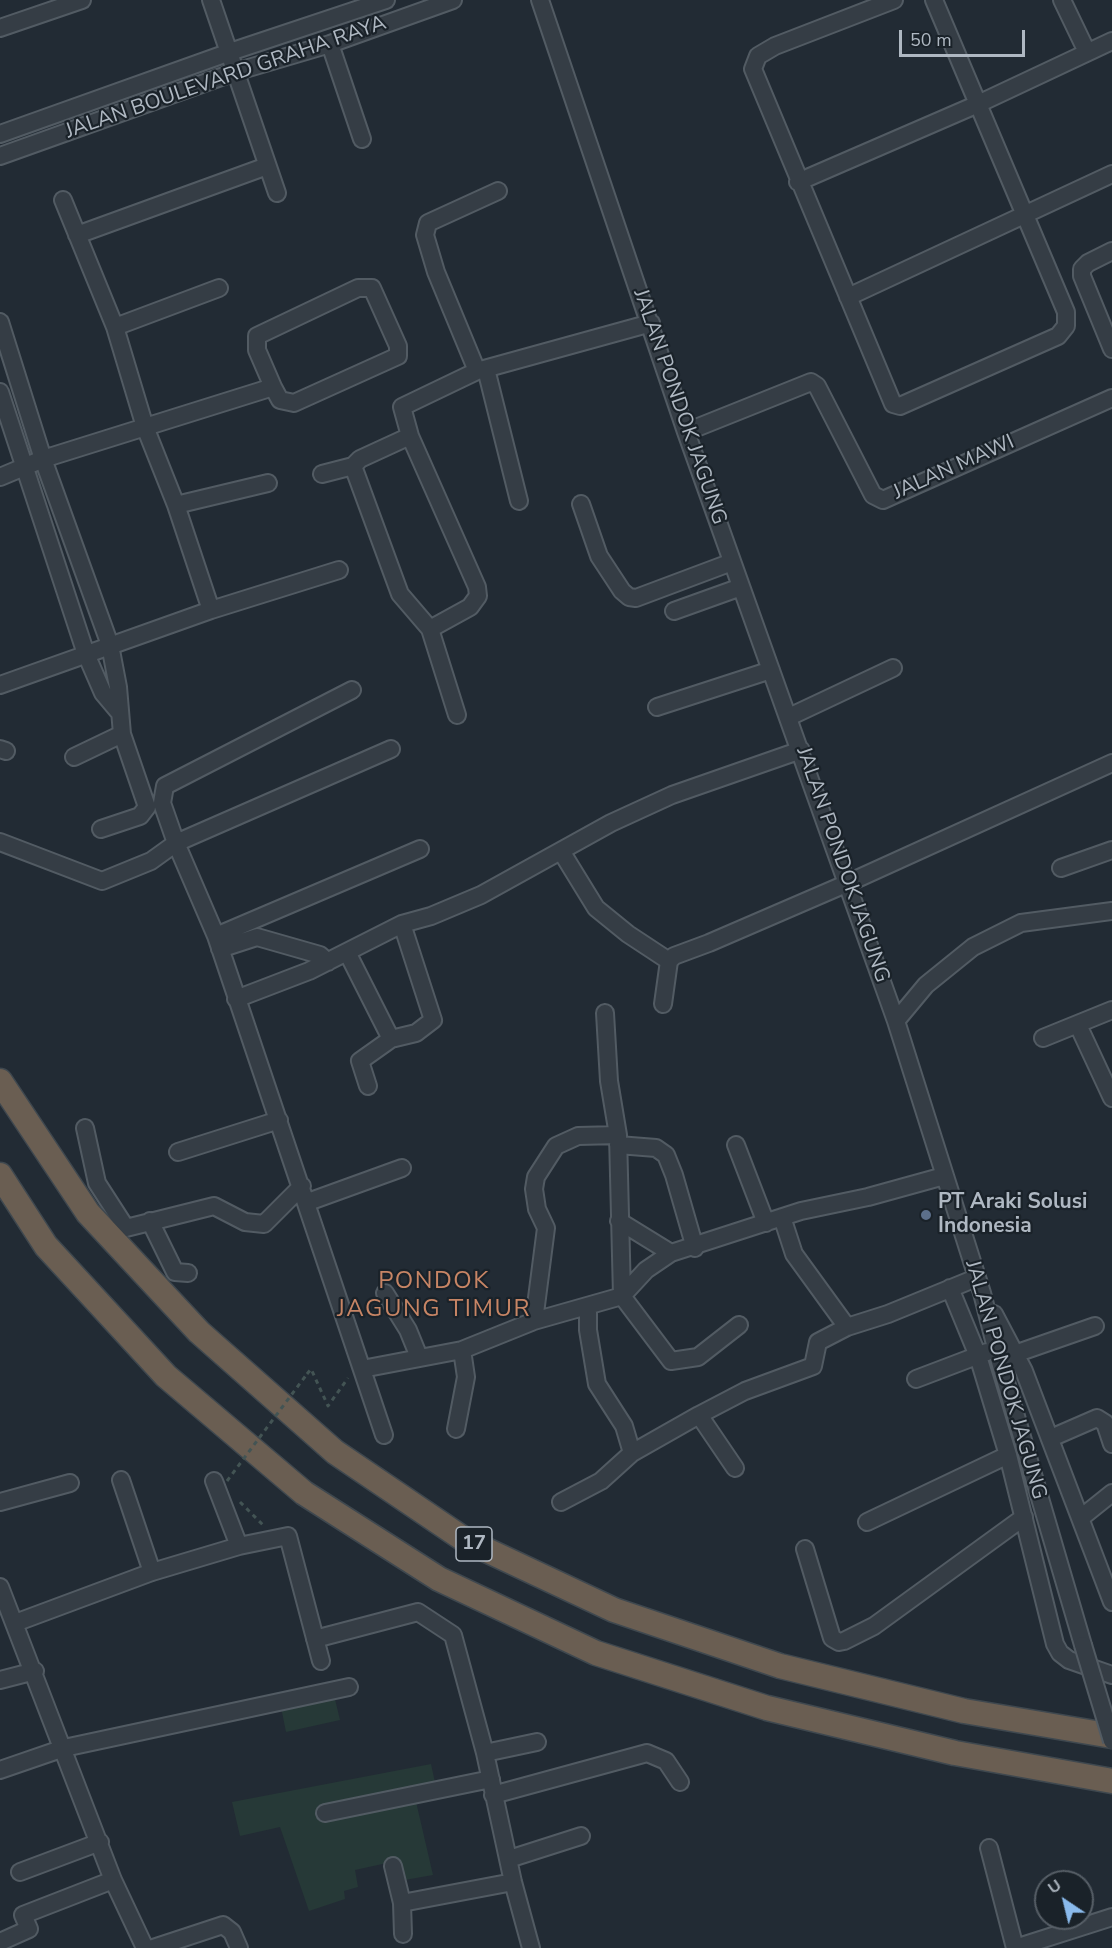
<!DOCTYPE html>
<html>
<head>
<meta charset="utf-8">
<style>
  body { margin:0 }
  #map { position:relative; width:1112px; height:1948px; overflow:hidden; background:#222b34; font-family:"Nunito Sans",sans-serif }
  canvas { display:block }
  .north { position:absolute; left:1034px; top:1870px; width:60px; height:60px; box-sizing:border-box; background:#1a2229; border:2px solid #565e66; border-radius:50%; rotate:325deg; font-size:16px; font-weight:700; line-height:24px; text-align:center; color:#afb8c2 }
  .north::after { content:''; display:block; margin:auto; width:21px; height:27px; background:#8abaec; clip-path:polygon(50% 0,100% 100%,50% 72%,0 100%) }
  .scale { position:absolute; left:899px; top:30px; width:126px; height:27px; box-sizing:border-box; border:3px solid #afb8c2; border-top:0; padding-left:8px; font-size:18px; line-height:21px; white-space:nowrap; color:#afb8c2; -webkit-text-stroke:4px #1a2229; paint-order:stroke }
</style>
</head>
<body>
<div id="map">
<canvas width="1112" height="1948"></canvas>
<div class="north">U</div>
<div class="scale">50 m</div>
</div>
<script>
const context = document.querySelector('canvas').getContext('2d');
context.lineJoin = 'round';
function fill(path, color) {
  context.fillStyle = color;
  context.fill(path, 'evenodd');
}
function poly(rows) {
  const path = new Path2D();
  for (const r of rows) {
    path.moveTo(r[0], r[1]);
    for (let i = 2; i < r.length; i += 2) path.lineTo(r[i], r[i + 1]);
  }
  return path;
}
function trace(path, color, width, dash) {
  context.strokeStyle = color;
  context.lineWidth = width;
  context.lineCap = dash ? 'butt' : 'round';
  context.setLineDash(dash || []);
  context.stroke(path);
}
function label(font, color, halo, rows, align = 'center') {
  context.font = font + ' "Nunito Sans",sans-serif';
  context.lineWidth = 4.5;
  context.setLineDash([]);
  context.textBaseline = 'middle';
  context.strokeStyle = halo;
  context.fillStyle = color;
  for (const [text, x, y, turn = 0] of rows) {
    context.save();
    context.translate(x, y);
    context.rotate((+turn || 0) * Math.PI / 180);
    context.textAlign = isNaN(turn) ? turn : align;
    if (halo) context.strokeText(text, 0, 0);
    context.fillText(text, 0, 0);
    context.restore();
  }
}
fill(poly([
  [334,1695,340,1720,286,1732,281,1707],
  [431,1764,436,1787,414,1793,433,1875,399,1881,396,1861,355,1870,358,1887,344,1891,345,1899,309,1911,280,1827,240,1836,232,1802]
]), '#263937');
const minor = poly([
  [211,0,277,193],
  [540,0,686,432,896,1021,982,1293,996,1348,1083,1645],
  [894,0,775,46,758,56,753,69,893,404,900,406,1058,336,1066,326,1066,312,934,0],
  [1062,0,1087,52],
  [0,28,82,0],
  [330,44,362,139],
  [0,134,230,52,386,0],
  [0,156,235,72,330,44,453,0],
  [798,182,978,104,1112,41],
  [63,200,115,327,145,427,176,505,211,610],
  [77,235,267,166],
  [1112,251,1088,263,1082,269,1082,276,1112,349],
  [848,297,1112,174],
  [0,322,43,459,110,645,118,687,122,734,147,807,140,816,101,829],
  [115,327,219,288],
  [486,369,519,501],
  [477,371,436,272,425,235,428,223,498,191],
  [0,392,86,654,103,693,119,712],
  [686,432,811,382,817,386,873,495,883,500,1112,398],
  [410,436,360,459,353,466,400,594,430,629,470,607,478,596,477,587,410,436,402,407,477,371,651,323],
  [322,474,353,466],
  [0,477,43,459,273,387,257,350,257,336,358,288,372,288,398,346,398,356,294,403,280,400,273,387],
  [581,504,599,556,622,591,629,597,636,598,732,562],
  [176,505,268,483],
  [674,611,741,587],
  [430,629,457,715],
  [0,685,211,610,339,570],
  [352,690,165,786,162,803,176,843,216,936,384,1435],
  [657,707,771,670],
  [789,717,893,668],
  [0,749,6,751],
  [74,757,122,734],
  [0,842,102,881,151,861,176,843,391,749],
  [561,851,596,908,628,934,669,961],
  [1061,868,1112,850],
  [216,936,420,849],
  [220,949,257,937,320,955,328,962],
  [347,952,391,1039,416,1033,433,1020,402,924],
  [236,999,309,971,402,924,431,916,481,895,611,823,672,795,801,750],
  [663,1004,669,961,674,956,709,943,848,883,1112,763],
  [605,1013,609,1081,618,1135,622,1296,671,1361,698,1357,739,1325],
  [896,1021,926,985,973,947,1021,923,1112,911],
  [1078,1025,1112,1098],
  [1043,1038,1112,1010],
  [368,1086,360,1061,391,1039],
  [85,1128,97,1183,126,1228,214,1206,245,1222,264,1224,302,1186],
  [618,1145,656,1148,666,1155,674,1175,695,1248],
  [736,1145,766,1223],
  [178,1152,279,1120],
  [308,1202,402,1168],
  [782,1217,794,1254,847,1327],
  [150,1221,175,1272,188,1273],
  [619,1221,671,1253],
  [950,1288,978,1356,1008,1455,1055,1644,1060,1653,1069,1660,1112,1675],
  [385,1293,408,1330,419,1357],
  [588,1307,588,1330,597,1384,624,1426,632,1453],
  [994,1314,1024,1371,1112,1602],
  [534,1321,546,1228,537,1209,534,1189,536,1177,556,1146,578,1136,618,1135],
  [1006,1357,1095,1326],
  [362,1369,462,1350,534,1321,622,1296,646,1270,671,1253,801,1211,868,1197,944,1176],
  [916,1379,987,1352],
  [699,1415,735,1468],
  [456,1429,466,1377,462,1350],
  [1051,1438,1097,1418,1105,1423,1112,1444],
  [121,1480,152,1572],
  [214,1481,239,1546],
  [0,1502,70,1483],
  [561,1502,601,1481,632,1453,699,1415,745,1391,813,1366,818,1342,847,1327,888,1314,976,1278],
  [1082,1517,1112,1493],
  [867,1522,1008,1455],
  [805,1549,832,1638,839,1642,844,1641,874,1626,1024,1517],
  [0,1587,113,1880,145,1948],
  [15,1623,152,1572,239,1546,288,1536,321,1661],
  [315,1639,418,1612,453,1635,485,1753,513,1882,531,1948],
  [0,1680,35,1671],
  [485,1753,537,1742],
  [0,1770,64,1748,349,1687],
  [493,1795,647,1753,666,1761,680,1782],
  [325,1813,491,1779],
  [989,1848,1015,1948],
  [509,1859,581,1836],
  [393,1866,402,1903,403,1934],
  [20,1872,100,1842],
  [402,1903,513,1882],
  [0,1942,29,1929,23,1915,113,1880],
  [153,1948,223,1925,232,1932,239,1948],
  [1015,1948,1112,1917]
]);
const highway = poly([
  [0,1081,88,1213,199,1332,335,1452,465,1540,614,1610,780,1666,964,1711,1112,1736],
  [0,1175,46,1246,166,1376,304,1493,439,1579,596,1653,767,1708,955,1753,1112,1781]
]);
trace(minor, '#525b63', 20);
trace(highway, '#3f484f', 27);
trace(poly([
  [307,1374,311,1369,312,1371,328,1406,348,1378],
  [240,1502,263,1525]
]), '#435454', 3, [4.5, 4.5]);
trace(minor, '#353d45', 16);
trace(highway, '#6a5e52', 24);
const minorBridge = poly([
  [1083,1645,1112,1741]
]);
trace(minorBridge, '#525b63', 20, []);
trace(poly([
  [227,1481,307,1374]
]), '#435454', 3, [4.5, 4.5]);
trace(minorBridge, '#353d45', 16);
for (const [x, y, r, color] of [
  [926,1215,6,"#5c6f8a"]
]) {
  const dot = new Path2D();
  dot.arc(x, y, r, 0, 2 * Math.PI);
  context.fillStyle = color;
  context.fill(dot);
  trace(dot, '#1a2229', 2);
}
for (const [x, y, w] of [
  [474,1544,36]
]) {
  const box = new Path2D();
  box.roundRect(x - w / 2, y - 17, w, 34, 4.5);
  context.fillStyle = '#1a2229';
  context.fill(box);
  trace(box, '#afb8c2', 1.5);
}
label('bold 20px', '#afb8c2', null, [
  ["17",474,1544]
]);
label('21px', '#afb8c2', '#1a2229', [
  ["JALAN BOULEVARD GRAHA RAYA",226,78,-19],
  ["JALAN PONDOK JAGUNG",679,407,71],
  ["JALAN MAWI",954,468,-24],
  ["JALAN PONDOK JAGUNG",842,865,71],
  ["JALAN PONDOK JAGUNG",1005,1380,74]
]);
label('bold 21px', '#afb8c2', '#1a2229', [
  ["PT Araki Solusi",938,1203],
  ["Indonesia",938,1227]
], 'left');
context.letterSpacing = '1.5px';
label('24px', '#c78565', '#1a2229', [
  ["PONDOK",434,1282],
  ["JAGUNG TIMUR",434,1310]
]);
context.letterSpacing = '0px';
</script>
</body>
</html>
